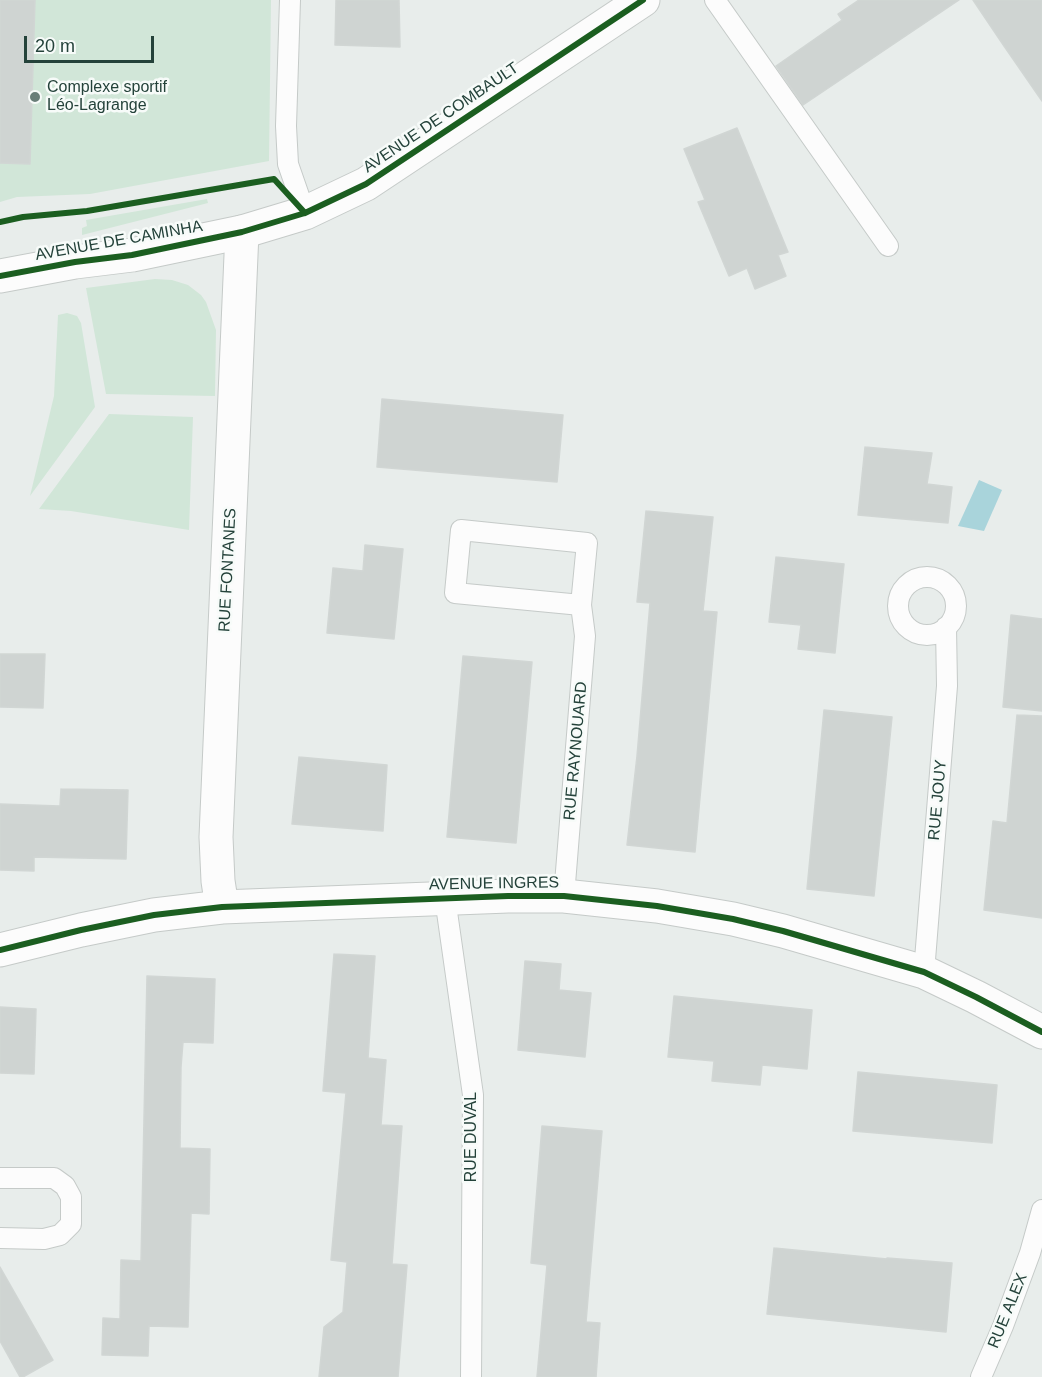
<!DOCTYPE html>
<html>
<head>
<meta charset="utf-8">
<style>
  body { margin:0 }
  #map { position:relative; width:1042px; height:1377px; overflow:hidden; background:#e8edeb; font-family:Helvetica,sans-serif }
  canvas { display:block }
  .scale { position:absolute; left:24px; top:36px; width:130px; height:27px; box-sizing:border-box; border:3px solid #24423a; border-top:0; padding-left:8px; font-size:18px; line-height:21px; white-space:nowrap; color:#24423a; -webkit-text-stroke:4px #f7fbf9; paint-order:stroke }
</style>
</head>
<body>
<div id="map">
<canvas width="1042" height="1377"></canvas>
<div class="scale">20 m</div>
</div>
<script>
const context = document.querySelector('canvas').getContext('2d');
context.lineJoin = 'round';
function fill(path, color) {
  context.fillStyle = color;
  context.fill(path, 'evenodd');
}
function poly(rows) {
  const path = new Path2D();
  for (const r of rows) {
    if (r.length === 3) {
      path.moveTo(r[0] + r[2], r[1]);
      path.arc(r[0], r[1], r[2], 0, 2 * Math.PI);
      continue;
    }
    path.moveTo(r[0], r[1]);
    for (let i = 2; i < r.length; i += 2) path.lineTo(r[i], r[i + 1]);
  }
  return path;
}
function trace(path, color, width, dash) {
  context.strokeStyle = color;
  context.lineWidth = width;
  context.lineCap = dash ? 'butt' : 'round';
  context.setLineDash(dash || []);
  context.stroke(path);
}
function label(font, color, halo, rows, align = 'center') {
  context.font = font + ' Helvetica,sans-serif';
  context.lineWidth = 5;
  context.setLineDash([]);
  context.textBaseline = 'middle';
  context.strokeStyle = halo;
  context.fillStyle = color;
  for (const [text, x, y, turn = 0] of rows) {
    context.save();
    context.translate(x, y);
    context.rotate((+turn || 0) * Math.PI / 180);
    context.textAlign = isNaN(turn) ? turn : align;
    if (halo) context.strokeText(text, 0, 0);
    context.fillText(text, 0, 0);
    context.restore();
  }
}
fill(poly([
  [0,0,271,0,269,161,90,194,17,197,0,202],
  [207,199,208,203,82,235,82,228,87,226,86,220],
  [155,279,172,280,188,285,201,295,206,302,216,330,215,396,106,394,86,288],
  [67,313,77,316,81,323,95,407,30,496,54,396,58,315],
  [109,414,193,417,189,530,71,511,39,509]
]), '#d1e6d8');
fill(poly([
  [979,480,1002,490,984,531,958,526]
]), '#a9d4db');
const building = poly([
  [0,0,35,0,30,164,0,163,0,0],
  [336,0,399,0,400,47,335,45,336,0],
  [859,0,959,0,803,105,776,66,842,20,838,14,859,0],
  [973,0,1042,0,1042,101,1004,46,973,0],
  [737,128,788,252,778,255,786,276,755,289,747,268,729,276,698,202,705,200,684,149,737,128],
  [382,399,563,415,557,482,377,467,382,399],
  [865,447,932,453,927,484,952,487,948,523,858,515,865,447],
  [646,511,713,517,703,611,717,612,695,852,627,845,637,756,650,603,637,602,646,511],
  [365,545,403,549,394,639,327,633,333,568,363,571,365,545],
  [776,557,844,564,835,653,798,649,801,625,769,622,776,557],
  [1011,615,1042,619,1042,711,1003,707,1011,615],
  [0,654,45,654,43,708,0,707,0,654],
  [463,656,532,662,516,843,447,837,463,656],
  [824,710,892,717,874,896,807,889,824,710],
  [1017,715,1042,716,1042,918,984,910,993,821,1007,823,1017,715],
  [299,757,387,765,383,831,292,824,299,757],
  [61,789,128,790,126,859,34,857,34,871,0,870,0,804,60,806,61,789],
  [334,954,375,956,368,1058,386,1060,381,1125,402,1126,392,1264,407,1265,398,1377,319,1377,324,1327,343,1312,347,1262,331,1260,346,1093,323,1091,334,954],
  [525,961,561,964,559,990,591,993,585,1057,518,1050,525,961],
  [147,976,215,979,213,1043,183,1042,181,1067,180,1148,210,1149,209,1214,191,1213,188,1327,149,1326,148,1356,102,1355,103,1318,120,1319,121,1260,141,1261,147,976],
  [674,996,812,1010,807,1069,762,1065,760,1085,735,1083,712,1081,714,1061,668,1057,674,996],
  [0,1007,36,1009,34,1074,0,1073,0,1007],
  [858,1072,997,1085,992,1143,853,1131,858,1072],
  [542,1126,602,1131,586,1322,600,1323,596,1377,537,1377,547,1265,531,1263,542,1126],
  [774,1248,887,1259,887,1258,952,1263,946,1332,767,1314,774,1248],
  [0,1267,53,1360,23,1377,20,1377,0,1341,0,1267]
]);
fill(building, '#cfd4d2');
trace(building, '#d1d6d4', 1.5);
const service = poly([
  [290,0,286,126,288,164,305,213],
  [715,0,888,246],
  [461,530,587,543,581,605,455,593,461,530],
  [927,606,29],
  [564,896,585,636,581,605],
  [445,898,473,1095,471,1377],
  [924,972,947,686,946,627],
  [0,1178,54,1178,65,1186,71,1197,71,1224,60,1235,44,1239,0,1238],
  [981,1377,1003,1326,1030,1253,1042,1210]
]);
const minor = poly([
  [222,907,218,881,216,837,242,232],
  [0,950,81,930,154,915,222,907,508,896,564,896,657,906,733,919,783,931,924,972,976,997,1042,1032]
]);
const tertiary = poly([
  [0,276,75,262,132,255,242,232,305,213,366,184,643,0]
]);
trace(service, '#c5cac8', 22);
trace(minor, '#c5cac8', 35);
trace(tertiary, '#c5cac8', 35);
trace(service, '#fcfcfc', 20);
trace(minor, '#fcfcfc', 33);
trace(tertiary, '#fcfcfc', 33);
trace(poly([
  [0,222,23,217,87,211,274,179,305,213],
  [0,276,75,262,132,255,242,232,305,213,366,184,643,0],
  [0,950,81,930,154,915,222,907,508,896,564,896,657,906,733,919,783,931,924,972,976,997,1042,1032]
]), '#1b5e20', 6);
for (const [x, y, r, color] of [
  [35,97,6,"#697e78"]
]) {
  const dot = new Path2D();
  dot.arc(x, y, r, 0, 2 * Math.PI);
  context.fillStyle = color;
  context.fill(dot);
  trace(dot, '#f7fbf9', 2);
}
label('16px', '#24423a', '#f7fbf9', [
  ["Complexe sportif",47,88],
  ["Léo-Lagrange",47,106]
], 'left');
label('16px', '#24423a', '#f7fbf9', [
  ["AVENUE DE COMBAULT",441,118,-34],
  ["AVENUE DE CAMINHA",119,241,-10],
  ["RUE FONTANES",228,570,-87],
  ["RUE RAYNOUARD",576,751,-85],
  ["RUE JOUY",938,800,-85],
  ["AVENUE INGRES",494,884,-1],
  ["RUE DUVAL",472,1137,-90],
  ["RUE ALEX",1008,1311,-68]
]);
</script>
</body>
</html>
